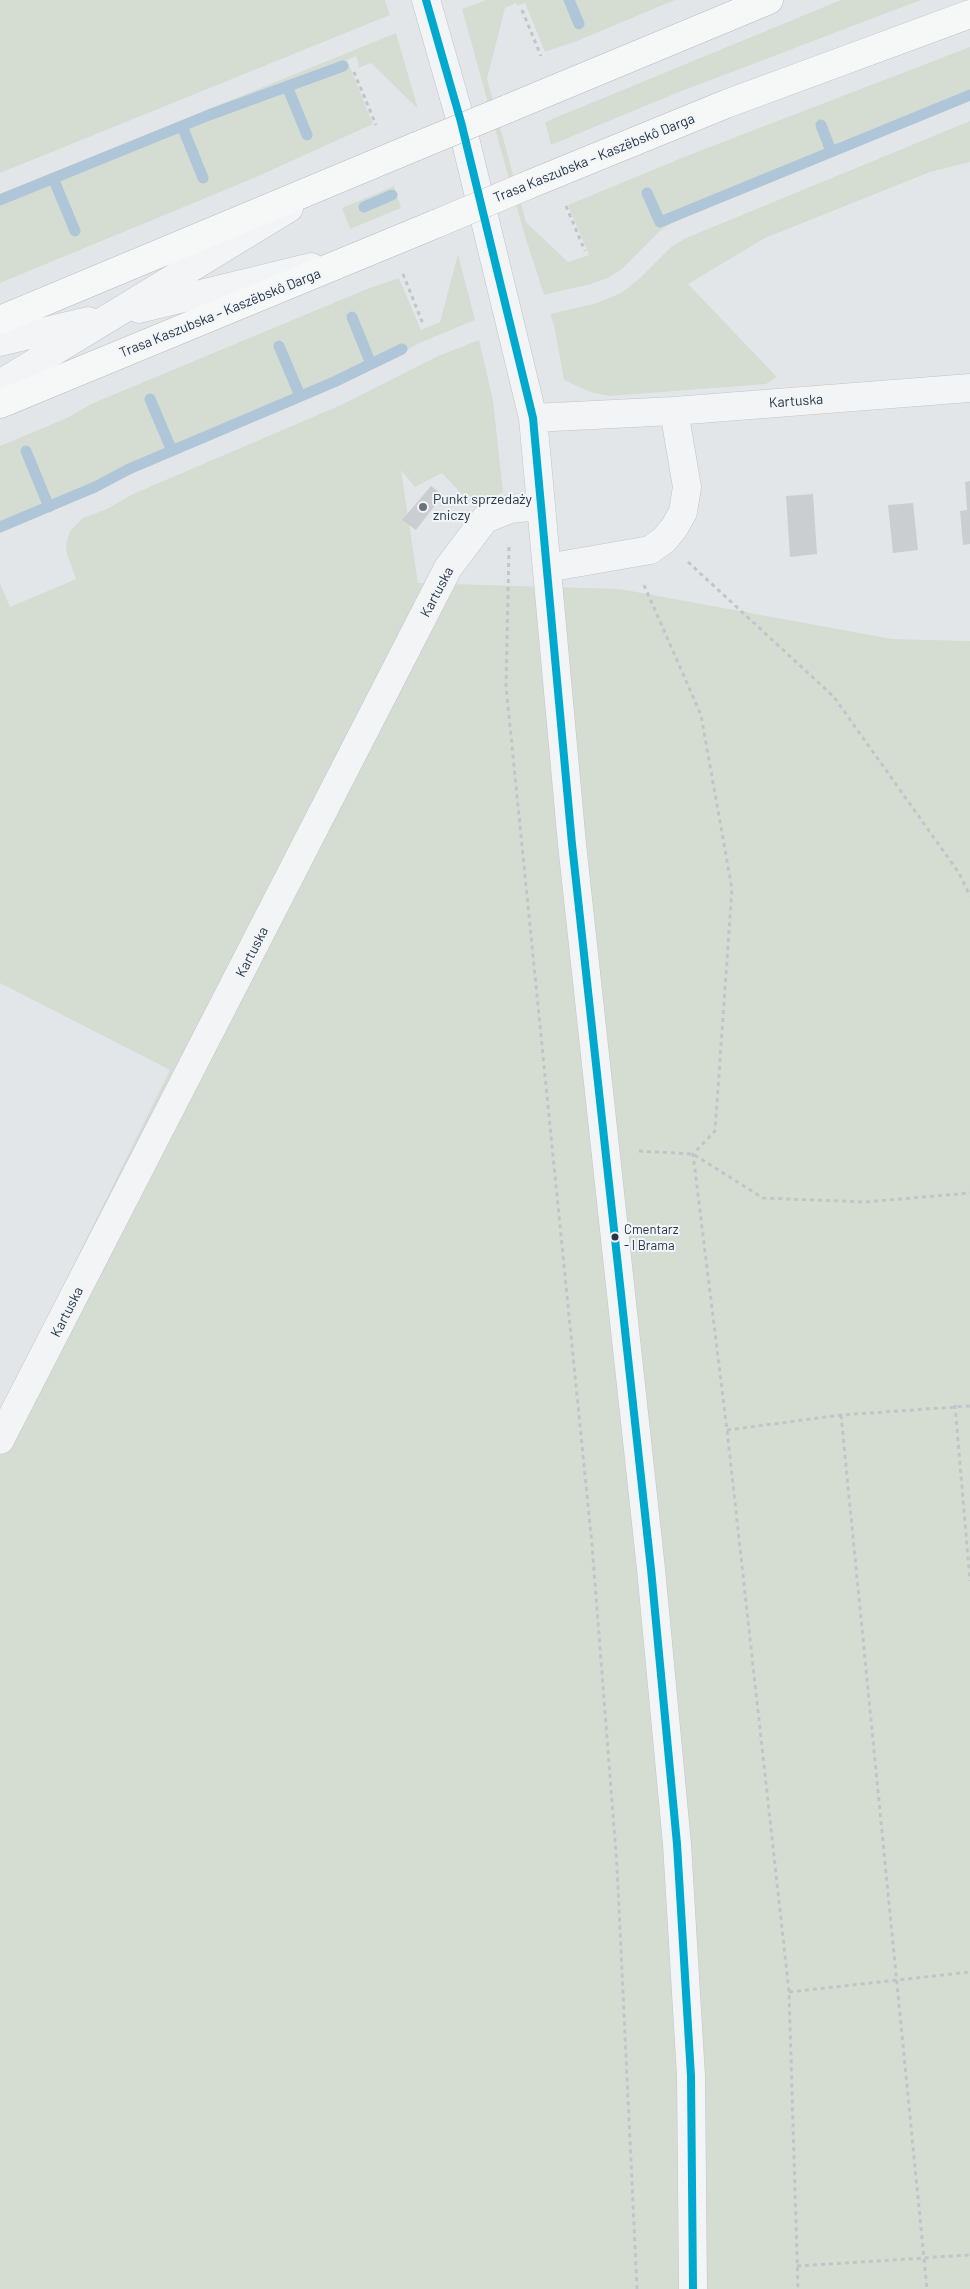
<!DOCTYPE html>
<html>
<head>
<meta charset="utf-8">
<style>
  body { margin:0 }
  canvas { display:block; background:#e3e6e9 }
</style>
</head>
<body>
<canvas width="970" height="2289"></canvas>
<script>
const context = document.querySelector('canvas').getContext('2d');
context.lineJoin = 'round';
function fill(path, color) {
  context.fillStyle = color;
  context.fill(path, 'evenodd');
}
function poly(rows) {
  const path = new Path2D();
  for (const r of rows) {
    path.moveTo(r[0], r[1]);
    for (let i = 2; i < r.length; i += 2) path.lineTo(r[i], r[i + 1]);
  }
  return path;
}
function trace(path, color, width, dash) {
  context.strokeStyle = color;
  context.lineWidth = width;
  context.lineCap = dash ? 'butt' : 'round';
  context.setLineDash(dash || []);
  context.stroke(path);
}
function label(font, color, halo, rows, align = 'center') {
  context.font = font + ' Barlow,sans-serif';
  context.lineWidth = 4;
  context.setLineDash([]);
  context.textBaseline = 'middle';
  context.strokeStyle = halo;
  context.fillStyle = color;
  for (const [text, x, y, turn = 0] of rows) {
    context.save();
    context.translate(x, y);
    context.rotate((+turn || 0) * Math.PI / 180);
    context.textAlign = isNaN(turn) ? turn : align;
    if (halo) context.strokeText(text, 0, 0);
    context.fillText(text, 0, 0);
    context.restore();
  }
}
fill(poly([
  [0,0,385,0,390,15,0,173],
  [486,0,675,0,577,41,545,52,525,3,517,6,516,3,505,8,487,79,526,222,568,262,589,255,568,205,689,155,970,47,970,100,675,221,661,230,622,269,608,278,591,284,544,295,524,233,462,9],
  [841,0,921,0,674,94,551,145,545,122],
  [396,33,418,109,371,63,358,68,359,65,356,56,347,60,373,124,254,178,0,283,0,194],
  [970,121,970,162,930,172,765,238,688,284,777,377,766,384,610,396,590,392,564,380,554,325,550,314,597,303,621,293,639,279,671,247,686,238],
  [394,186,401,208,350,229,342,208],
  [458,254,475,320,422,342,331,389,139,470,96,492,0,533,0,446,67,418,91,404,367,289,399,278,421,330,440,322],
  [479,340,493,400,503,492,474,507,442,473,415,487,401,470,418,583,620,589,892,639,970,641,970,2289,0,2289,0,1413,170,1070,0,983,0,583,10,607,76,579,67,554,66,544,70,531,83,518,107,509,133,494,341,405,438,356]
]), '#d5ddd3');
trace(poly([
  [569,0,579,24],
  [287,86,307,135],
  [821,125,831,151],
  [182,126,203,178],
  [53,178,75,231],
  [647,193,660,222,970,95],
  [0,200,209,115,343,66],
  [364,207,392,195],
  [352,317,371,364],
  [279,346,300,396],
  [150,399,172,451],
  [26,451,49,507],
  [0,527,95,487,129,469,334,382,402,349]
]), '#aec6d7', 11);
fill(poly([
  [970,481,970,544,963,545,960,511,967,510,965,482],
  [431,486,443,495,416,530,402,520],
  [813,494,817,554,790,557,786,496],
  [913,503,918,550,893,553,888,505]
]), '#cbced1');
const minor = poly([
  [426,0,461,122,533,418,572,844,651,1569,677,1844,691,2076,693,2289],
  [139,309,311,267],
  [0,342,88,321],
  [0,384,289,208],
  [533,418,674,411,970,388],
  [547,568,650,550,664,540,674,528,683,512,687,487,674,411],
  [0,1440,448,568,485,519,510,509,540,506]
]);
const highway = poly([
  [507,109,769,0],
  [528,185,726,104,970,14],
  [0,320,417,146],
  [0,404,438,223]
]);
trace(minor, '#c1c4c7', 29);
trace(highway, '#b5b9be', 29);
trace(poly([
  [522,10,541,56],
  [354,72,376,125],
  [566,206,585,251],
  [403,274,423,324],
  [509,547,506,686,592,1545,617,1866,637,2289],
  [688,562,834,697,959,873,970,896],
  [644,585,701,715,732,889,715,1131,693,1154,727,1430,789,1992,798,2289],
  [639,1151,693,1154,763,1198,865,1202,970,1193],
  [955,1405,970,1581],
  [841,1415,927,2289],
  [727,1430,841,1415,970,1406],
  [789,1992,970,1972],
  [797,2266,970,2255]
]), '#c1c5c9', 3, [4, 4]);
trace(minor, '#f3f4f5', 28);
trace(highway, '#f6f7f7', 28);
const highwayBridge = poly([
  [417,146,507,109],
  [438,223,528,185]
]);
trace(highwayBridge, '#b5b9be', 29, []);
trace(highwayBridge, '#f6f7f7', 28);
trace(poly([
  [426,0,461,122,533,418,572,844,651,1569,677,1844,691,2076,693,2289]
]), '#00a9ce', 8);
for (const [x, y, r, color] of [
  [423,507,5,"#69737e"],
  [615,1237,4.5,"#273545"]
]) {
  const dot = new Path2D();
  dot.arc(x, y, r, 0, 2 * Math.PI);
  context.fillStyle = color;
  context.fill(dot);
  trace(dot, '#f1f5f8', 2);
}
label('13px', '#273545', '#f1f5f8', [
  ["Cmentarz",624,1230],
  ["- I Brama",624,1246]
], 'left');
label('14px', '#273545', '#f1f5f8', [
  ["Trasa Kaszubska – Kaszëbskô Darga",594,158,-22],
  ["Trasa Kaszubska – Kaszëbskô Darga",220,313,-22],
  ["Kartuska",796,401,-4],
  ["Kartuska",437,592,-62],
  ["Kartuska",252,952,-63],
  ["Kartuska",67,1312,-63]
]);
label('14px', '#273545', '#f1f5f8', [
  ["Punkt sprzedaży",433,499],
  ["zniczy",433,515]
], 'left');
</script>
</body>
</html>
